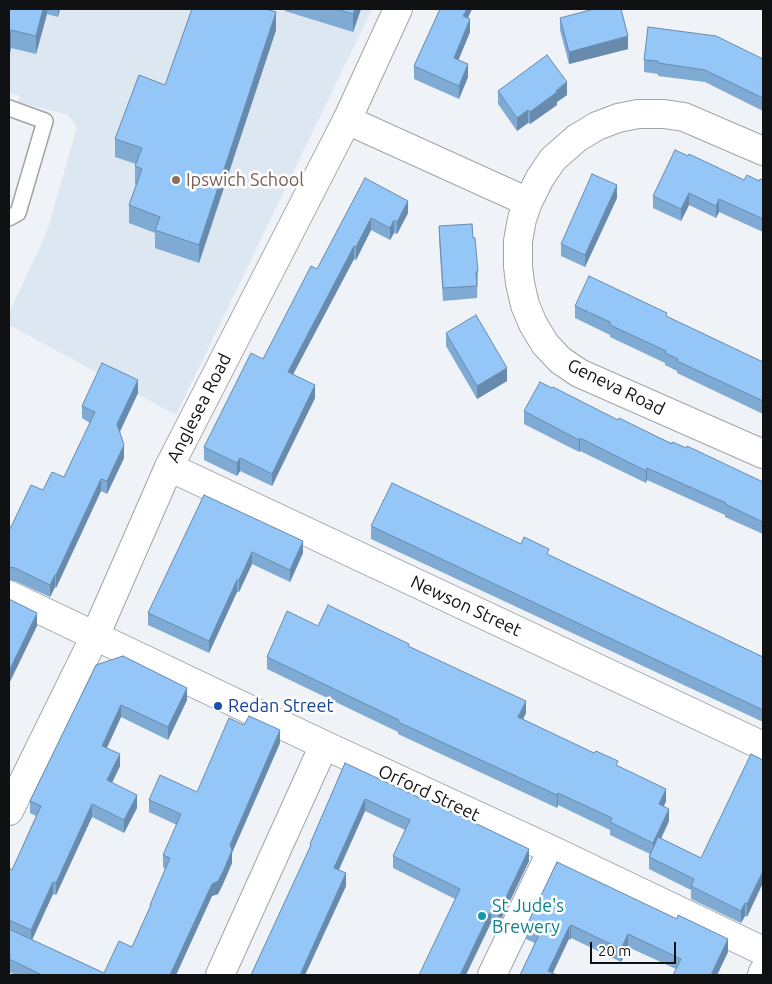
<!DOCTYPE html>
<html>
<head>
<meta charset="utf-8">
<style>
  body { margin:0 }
  #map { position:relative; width:772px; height:984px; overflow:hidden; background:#eff3f7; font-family:Ubuntu,sans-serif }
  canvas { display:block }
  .frame { position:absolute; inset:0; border:10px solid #101113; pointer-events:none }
  .scale { position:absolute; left:590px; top:942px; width:86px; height:22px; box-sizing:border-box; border:2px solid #101113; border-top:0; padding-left:6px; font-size:15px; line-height:18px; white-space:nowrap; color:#101113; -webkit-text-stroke:4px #fff; paint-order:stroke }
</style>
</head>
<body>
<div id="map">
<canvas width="772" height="984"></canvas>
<div class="frame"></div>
<div class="scale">20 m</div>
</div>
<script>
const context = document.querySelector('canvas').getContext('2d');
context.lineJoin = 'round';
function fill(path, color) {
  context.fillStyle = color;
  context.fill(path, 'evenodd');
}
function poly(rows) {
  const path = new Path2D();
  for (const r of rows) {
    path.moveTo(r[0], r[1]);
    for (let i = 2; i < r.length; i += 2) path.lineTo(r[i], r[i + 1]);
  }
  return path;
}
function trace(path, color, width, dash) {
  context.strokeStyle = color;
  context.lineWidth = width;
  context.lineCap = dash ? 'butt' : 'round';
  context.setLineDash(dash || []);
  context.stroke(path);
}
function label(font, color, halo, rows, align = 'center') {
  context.font = font + ' Ubuntu,sans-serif';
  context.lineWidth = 5;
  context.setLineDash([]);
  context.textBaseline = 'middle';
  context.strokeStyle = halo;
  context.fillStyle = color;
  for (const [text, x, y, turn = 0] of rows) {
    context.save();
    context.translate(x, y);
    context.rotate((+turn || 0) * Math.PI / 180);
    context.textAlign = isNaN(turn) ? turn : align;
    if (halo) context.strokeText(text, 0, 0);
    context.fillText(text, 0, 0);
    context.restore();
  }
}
fill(poly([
  [9,9,372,9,176,415,9,325,9,313,46,234,77,127,68,115,18,102,20,96,9,93]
]), '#dde7f1');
const service = poly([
  [9,108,45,121,18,213,9,218]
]);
const minor = poly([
  [347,120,528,202,522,219,518,241,518,266,520,283,525,305,533,324,545,344,560,360,579,373,763,454],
  [528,202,540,178,553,159,577,138,597,126,618,118,638,114,664,114,684,117,763,151],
  [169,467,763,746],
  [9,595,324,745,552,850,763,951],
  [220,975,324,745],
  [492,975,552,850],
  [762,975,763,972]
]);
const tertiary = poly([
  [9,811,95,636,169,467,347,120,398,9]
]);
trace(service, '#a0a4a8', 18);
trace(minor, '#a0a4a8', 30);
trace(tertiary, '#a0a4a8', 30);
trace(service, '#fff', 15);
trace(minor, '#fff', 28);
trace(tertiary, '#fff', 28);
fill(poly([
  [9,9,60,9,58,17,47,14,36,54,11,48,9,57],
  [285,9,361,9,353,32,285,11],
  [440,9,472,9,468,18,470,32,458,60,468,77,459,99,414,79,414,66],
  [560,18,628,49,569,64,560,30],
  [276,30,199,263,155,248,155,233,129,223,129,205,136,185,135,184,135,166,136,164,115,157,115,139,165,85],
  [763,59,763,111,705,82,658,76,658,74,644,72,644,60],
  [498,91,567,95,557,102,557,105,530,124,528,123,517,131,498,104],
  [365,178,408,213,397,234,394,233,390,240,371,230,356,260,354,259,293,374,315,398,272,486,240,471,237,476,204,460,204,447,263,359,317,269],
  [744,180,763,180,763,232,719,212,716,218,689,205,681,221,653,208,653,196],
  [617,198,585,267,561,256,561,244],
  [439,226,473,238,478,271,477,298,443,301,439,239],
  [575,306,667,317,763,362,763,414,677,373,677,371,665,365,665,363,610,337,610,335,575,318],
  [446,333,507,381,477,399,446,346],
  [138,393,120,432,124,458,107,494,101,491,56,588,55,587,50,597,15,581,9,580,9,531,43,490,64,477,90,423,82,418,82,406],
  [524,411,618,420,763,482,763,534,725,517,725,515,647,480,646,483,580,451,579,452,524,424],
  [204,495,303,553,290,582,252,564,239,592,237,592,209,653,148,625,148,613],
  [371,526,521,544,549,556,763,657,763,722,371,539],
  [318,626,409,647,526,713,523,719,618,766,666,801,664,806,669,821,661,839,701,858,751,754,747,917,745,916,741,923,691,899,691,890,649,869,649,857,650,854,610,835,610,830,558,805,557,808,398,734,398,732,267,669,267,657],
  [96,665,187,700,168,740,121,717,107,748,120,766,112,783,137,808,124,833,92,817,56,895,53,894,32,940,104,973,132,947,150,907,150,905,165,869,163,867,163,855,177,825,149,812,149,800,197,792,280,743,232,853,232,863,223,884,218,894,212,896,176,975,16,975,9,972,9,868,12,870,36,816,30,813,30,801],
  [345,763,529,861,498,926,491,923,455,899,393,868,393,856,405,830,365,811,339,870,346,886,305,975,251,975,310,848,310,844],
  [557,862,728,952,717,975,673,975,676,969,628,947,621,962,571,938,570,940,569,939,520,975,535,943,526,939,526,927]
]), '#7faad4');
fill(poly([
  [43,9,47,9,47,14,36,54,36,36],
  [58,9,60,9,58,17],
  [355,9,361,9,353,32,353,14],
  [467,9,472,9,463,29,463,16],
  [276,12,276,30,199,263,199,245],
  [470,19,470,32,454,71,454,58],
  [11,30,11,48,9,57,9,39],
  [628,36,628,49,569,64,569,52],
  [468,64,468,77,459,99,459,86],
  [567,82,567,95,557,102,557,105,530,124,530,112],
  [528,110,528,123,517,131,517,118],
  [617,185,617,198,585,267,585,255],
  [689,193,689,205,681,221,681,209],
  [719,199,719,212,716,218,716,206],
  [408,201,408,213,397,234,397,222],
  [371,218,371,230,356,260,356,247],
  [394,220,394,233,390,240,390,228],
  [354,246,354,259,288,384,288,372],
  [507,368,507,381,477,399,477,386],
  [138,380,138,393,117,437,117,424],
  [315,385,315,398,272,486,272,474],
  [580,438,580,451,579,452,579,440],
  [124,445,124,458,107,494,107,481],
  [240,458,240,471,237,476,237,463],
  [647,468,647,480,646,483,646,471],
  [101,479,101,491,56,588,56,575],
  [303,541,303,553,290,582,290,570],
  [252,552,252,564,239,592,239,580],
  [55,575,55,587,50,597,50,585],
  [237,580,237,592,209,653,209,641],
  [37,613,37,626,9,684,9,671],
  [187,688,187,700,168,740,168,727],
  [526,701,526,713,518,730,518,717],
  [121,705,121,717,102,758,102,746],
  [280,730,280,743,232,853,232,863,223,884,218,894,212,896,176,975,170,975,230,845],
  [120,754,120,766,107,793,107,780],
  [666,789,666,801,659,816,659,804],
  [558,793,558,805,557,808,557,795],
  [137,795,137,808,124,833,124,820],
  [365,799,365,811,334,880,334,868],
  [92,804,92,817,56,895,56,883],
  [669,809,669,821,653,855,653,843],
  [529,849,529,861,498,926,498,914],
  [763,871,763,883,747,917,747,904],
  [346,873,346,886,305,975,300,975],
  [53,882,53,894,31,942,31,930],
  [745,903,745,916,741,923,741,911],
  [491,910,491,923,466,975,460,975],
  [571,925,571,938,570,940,570,927],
  [569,927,569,939,552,975,548,971],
  [628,934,628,947,621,962,621,949],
  [728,939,728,952,717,975,711,975]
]), '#688bad');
const building = poly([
  [9,9,43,9,36,36,11,30,9,39,9,9],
  [192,9,266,9,276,12,199,245,155,230,160,217,129,205,142,169,135,166,142,148,115,139,139,75,165,85,192,9],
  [336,9,355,9,353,14,336,9],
  [440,9,467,9,463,16,470,19,454,58,468,64,459,86,414,66,440,9],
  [594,9,621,9,628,36,569,52,560,18,594,9],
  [648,27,716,36,763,59,763,98,705,70,658,63,658,61,644,60,648,27],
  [547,55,567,82,556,90,557,92,530,112,528,110,517,118,498,91,547,55],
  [675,150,688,156,689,154,744,180,747,175,759,181,760,179,763,180,763,219,719,199,716,206,689,193,681,209,653,196,675,150],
  [592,174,617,185,585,255,561,244,592,174],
  [365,178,408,201,397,222,394,220,390,228,371,218,356,247,354,246,288,372,315,385,272,474,240,458,237,463,204,447,251,353,263,359,311,266,317,269,365,178],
  [472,224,473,238,475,238,478,271,476,272,477,286,443,288,439,226,472,224],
  [589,276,667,313,666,316,763,362,763,401,677,361,678,359,665,353,666,351,610,325,610,322,575,306,589,276],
  [476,315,507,368,477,386,446,333,476,315],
  [102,363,138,380,117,424,124,445,107,481,101,479,56,575,55,575,50,585,15,568,9,567,9,531,31,485,43,490,52,472,64,477,95,412,82,406,102,363],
  [540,382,552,388,553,387,618,420,619,418,672,444,673,442,686,448,687,446,763,482,763,522,725,504,726,503,647,468,646,471,580,438,579,440,524,411,540,382],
  [392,483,521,544,524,537,549,549,547,554,763,657,763,710,371,526,392,483],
  [204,495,303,541,290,570,252,552,239,580,237,580,209,641,148,613,204,495],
  [9,599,37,613,9,671,9,599],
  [328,605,409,644,408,646,526,701,518,717,594,753,596,751,618,761,616,765,666,789,659,804,669,809,653,843,610,822,612,818,558,793,557,795,398,722,399,720,267,657,287,611,318,626,328,605],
  [123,656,187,688,168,727,121,705,102,746,120,754,107,780,137,795,124,820,92,804,56,883,53,882,31,930,9,920,9,868,12,870,41,806,30,801,96,665,123,656],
  [249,716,280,730,230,845,232,850,223,872,218,881,212,884,170,975,39,975,40,974,9,959,10,955,9,954,9,929,104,973,119,941,132,947,151,905,150,905,170,858,163,855,181,814,149,800,160,775,197,792,229,718,244,725,249,716],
  [751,754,763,760,763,871,747,904,745,903,741,911,691,886,694,879,649,857,658,837,701,858,751,754],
  [345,763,420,798,421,797,529,849,498,914,491,910,460,975,419,975,460,889,393,856,410,820,365,799,334,868,346,873,300,975,251,975,311,845,310,844,345,763],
  [557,862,677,919,678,915,728,939,711,975,673,975,681,959,628,934,621,949,571,925,570,927,569,927,548,971,557,975,520,975,540,933,526,927,557,862]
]);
fill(building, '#94c6f7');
trace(building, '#688bad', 1);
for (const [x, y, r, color] of [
  [176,180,5,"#8d6e63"],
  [218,706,5,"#1a4fb4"],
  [482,916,5,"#0f9aa8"]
]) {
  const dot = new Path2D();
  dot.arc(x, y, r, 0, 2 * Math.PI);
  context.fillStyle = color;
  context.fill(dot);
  trace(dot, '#fff', 2);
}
label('18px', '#785e54', '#fff', [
  ["Ipswich School",186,180]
], 'left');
label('18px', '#101113', '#fff', [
  ["Geneva Road",616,387,26],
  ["Anglesea Road",199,408,-63],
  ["Newson Street",466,606,25],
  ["Orford Street",429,793,25]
]);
label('18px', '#164399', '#fff', [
  ["Redan Street",228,706]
], 'left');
label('18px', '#0d838f', '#fff', [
  ["St Jude's",492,906],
  ["Brewery",492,927]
], 'left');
</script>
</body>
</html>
